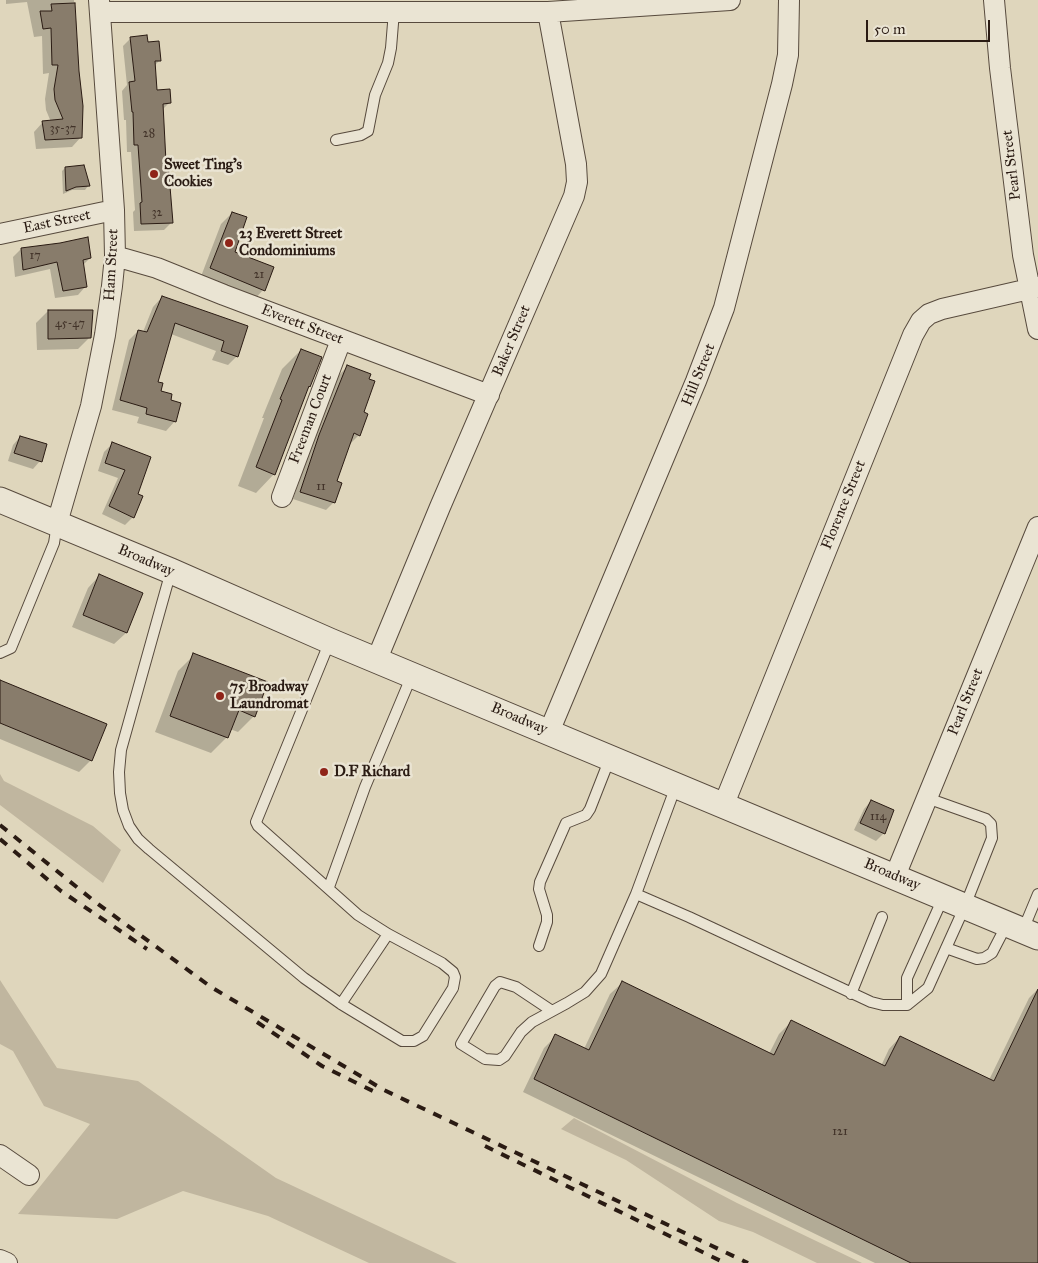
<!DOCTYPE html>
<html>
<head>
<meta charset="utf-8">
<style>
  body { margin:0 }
  #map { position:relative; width:1038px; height:1263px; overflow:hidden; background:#dfd6bc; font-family:"IM FELL Great Primer",serif }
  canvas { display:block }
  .scale { position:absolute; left:866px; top:20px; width:124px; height:22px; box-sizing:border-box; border:2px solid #2a1b13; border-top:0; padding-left:6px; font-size:15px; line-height:18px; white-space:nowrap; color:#2a1b13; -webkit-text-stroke:4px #eae4d3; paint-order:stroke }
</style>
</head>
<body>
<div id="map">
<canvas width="1038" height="1263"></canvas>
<div class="scale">50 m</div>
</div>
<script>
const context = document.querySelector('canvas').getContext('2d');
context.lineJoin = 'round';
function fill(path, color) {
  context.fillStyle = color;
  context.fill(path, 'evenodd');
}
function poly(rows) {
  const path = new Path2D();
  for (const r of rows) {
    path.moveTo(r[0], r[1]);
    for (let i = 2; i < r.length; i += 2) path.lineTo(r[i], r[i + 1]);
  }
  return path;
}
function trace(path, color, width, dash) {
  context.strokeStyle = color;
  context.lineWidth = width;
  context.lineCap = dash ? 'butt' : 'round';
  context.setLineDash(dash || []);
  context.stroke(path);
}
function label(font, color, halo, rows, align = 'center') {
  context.font = font + ' "IM FELL Great Primer",serif';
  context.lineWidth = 5;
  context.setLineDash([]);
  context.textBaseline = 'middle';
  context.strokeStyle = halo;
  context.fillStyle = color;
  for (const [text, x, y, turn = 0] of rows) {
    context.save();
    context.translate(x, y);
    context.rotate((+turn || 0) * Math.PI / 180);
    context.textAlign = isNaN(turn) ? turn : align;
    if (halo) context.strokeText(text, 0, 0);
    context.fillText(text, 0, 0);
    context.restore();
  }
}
fill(poly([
  [0,774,4,781,93,826,121,850,103,883,0,805],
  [0,980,57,1068,138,1081,276,1178,457,1263,369,1263,268,1216,183,1191,117,1219,18,1214,90,1124,44,1106,13,1051,0,1044],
  [574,1118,737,1203,862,1263,817,1263,753,1232,719,1221,626,1160,561,1129]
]), '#c0b69f');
fill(poly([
  [6,0,74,0,81,137,72,147,36,149,34,132,43,122,51,122,46,110,45,99,49,73,43,74,42,36,34,37,27,2,6,4],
  [131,38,147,43,160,60,154,66,156,91,170,102,162,110,164,164,172,222,164,230,134,231,133,212,135,210,131,152,127,152,126,120,124,120,122,91,127,85,123,46],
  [83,166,88,186,85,190,72,190,63,194,62,171,65,168],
  [232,213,233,253,263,290,253,301,200,279,221,224],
  [21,249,90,258,83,265,85,287,78,295,55,298,50,269,15,277,13,257],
  [162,297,247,327,237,356,228,365,212,360,216,351,171,334,156,382,159,392,169,401,175,421,166,431,137,423,139,417,112,410,129,340,138,331,143,332,153,307],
  [48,311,90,337,78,349,37,350,36,323],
  [301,350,309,386,307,389,274,474,256,493,238,486,264,418,262,418,282,369],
  [347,367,359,435,351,443,349,442,335,482,334,502,326,510,293,499,312,444,339,375],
  [20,437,40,461,33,469,8,461,13,445],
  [112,444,150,457,136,494,133,517,125,525,102,514,118,478,98,471,104,452],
  [99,576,142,593,126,633,114,644,72,627,88,588],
  [194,655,254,716,238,732,230,729,227,737,211,753,155,732,178,671],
  [0,681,91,760,79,772,0,739],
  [871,801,884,833,876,841,854,830,864,809],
  [622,983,769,1054,779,1034,791,1022,881,1066,889,1049,900,1037,989,1080,1029,998,1038,989,1038,1263,875,1263,523,1092,544,1048,556,1036,584,1049,610,994]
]), '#0003');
const building = poly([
  [75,3,79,71,83,106,82,138,45,140,42,121,63,119,55,100,54,89,58,65,52,65,51,28,43,29,40,11,52,11,51,4,75,3],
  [147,35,148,42,159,41,161,61,155,61,157,90,170,89,171,103,163,104,166,162,168,162,173,223,141,224,140,203,142,202,138,145,134,145,133,112,132,112,129,82,135,81,130,37,147,35],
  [84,165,90,186,76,187,66,191,65,167,84,165],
  [232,212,247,217,235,252,274,267,265,291,210,268,232,212],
  [88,237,91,258,83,260,87,287,63,291,57,262,23,270,21,248,60,243,88,237],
  [162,296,248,326,238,357,221,351,224,341,175,323,158,382,163,383,161,391,172,394,171,400,181,403,176,422,146,414,147,408,120,400,138,330,147,332,162,296],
  [48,310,93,310,91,338,48,339,48,310],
  [301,349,322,357,310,387,309,386,275,475,256,467,282,400,280,399,301,349],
  [347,365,371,374,369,379,375,381,364,412,368,414,360,436,354,433,337,481,342,483,335,503,300,492,319,435,347,365],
  [20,436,47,444,42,462,14,453,20,436],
  [112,442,151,457,138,494,143,496,134,518,109,506,125,470,105,463,112,442],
  [99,574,143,593,127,633,83,615,99,574],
  [193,653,268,682,255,717,239,710,228,738,170,716,193,653],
  [0,680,107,724,92,761,0,723,0,680],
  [871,800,894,810,885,834,860,823,871,800],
  [622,981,774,1055,791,1020,885,1066,900,1036,994,1081,1038,989,1038,1263,911,1263,534,1079,555,1034,589,1050,622,981]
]);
fill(building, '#887c6b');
trace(building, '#2a1b13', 1);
const service = poly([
  [336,140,361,135,368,131,375,95,388,63,391,48,394,11],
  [171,571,121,750,119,772,120,793,123,810,129,826,138,839,149,849,304,978,341,1004,402,1041,414,1041,423,1036,453,988,455,977,453,972,442,963,388,934,358,915,258,826,256,822,330,641],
  [0,653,11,648,54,543,57,524],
  [676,786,636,894,689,917,871,1002,883,1005,907,1005],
  [927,798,986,819,991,824,992,838,965,906,928,988,907,1005,907,978,943,898],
  [329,887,365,787,412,675],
  [1023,930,1038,894],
  [539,946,547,922,547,915,539,889,540,882,566,823,586,815,590,809,610,758],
  [946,948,977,959,984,958,992,953,1007,924],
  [851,994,882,917],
  [341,1004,388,934],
  [552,1011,516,987,500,982,495,986,461,1044,485,1059,499,1060,505,1056,521,1032,532,1022,567,1003,585,992,601,974,636,894]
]);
const minor = poly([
  [994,0,1000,68,1023,255,1038,329],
  [100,12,548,12,730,0],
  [0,234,114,210],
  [115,256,157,268,224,295,489,395],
  [282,497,341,340],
  [57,523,91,406,105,335,112,286,115,256,114,210,99,0],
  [377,659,440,507,574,196,577,182,576,164,548,12],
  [549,732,696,381,724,308,782,84,788,55,789,0],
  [724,804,913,335,921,321,929,314,942,309,1038,287],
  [895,876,1038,527],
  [0,1155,29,1175],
  [0,1260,7,1263]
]);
const tertiary = poly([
  [0,500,171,571,330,641,1038,937]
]);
trace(service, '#574a3d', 12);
trace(minor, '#574a3d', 22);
trace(tertiary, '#574a3d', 27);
trace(service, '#eae4d3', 10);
trace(minor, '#eae4d3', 20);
trace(tertiary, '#eae4d3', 25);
trace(poly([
  [0,825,94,901,211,987,384,1090,748,1263],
  [0,839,61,891,147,949],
  [257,1022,322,1066,377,1093],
  [485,1146,725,1263]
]), '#2a1b13', 4, [9, 9]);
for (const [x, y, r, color] of [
  [154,174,5,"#8f2418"],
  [229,243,5,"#8f2418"],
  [220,696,5,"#8f2418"],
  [324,772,5,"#8f2418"]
]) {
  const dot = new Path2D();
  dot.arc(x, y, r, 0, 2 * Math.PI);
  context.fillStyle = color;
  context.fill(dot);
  trace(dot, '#eae4d3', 2);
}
label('12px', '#423329', null, [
  ["35-37",63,129],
  ["28",149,134],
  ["32",157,213],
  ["17",35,256],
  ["21",259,275],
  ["45-47",70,324],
  ["11",321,487],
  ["114",878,817],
  ["121",840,1132]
]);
label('bold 15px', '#2a1b13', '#eae4d3', [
  ["Sweet Ting's",164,165],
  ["Cookies",164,182],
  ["23 Everett Street",239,234],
  ["Condominiums",239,251],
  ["75 Broadway",230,687],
  ["Laundromat",230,704],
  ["D.F Richard",334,772]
], 'left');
label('15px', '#2a1b13', '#eae4d3', [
  ["Pearl Street",1012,165,-97],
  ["East Street",57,222,-12],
  ["Ham Street",112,265,-87],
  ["Everett Street",302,325,21],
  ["Baker Street",512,341,-67],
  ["Hill Street",699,375,-68],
  ["Freeman Court",311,419,-69],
  ["Florence Street",844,505,-68],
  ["Broadway",146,561,23],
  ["Pearl Street",966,702,-68],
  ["Broadway",519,719,23],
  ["Broadway",892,875,23]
]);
</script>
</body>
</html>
